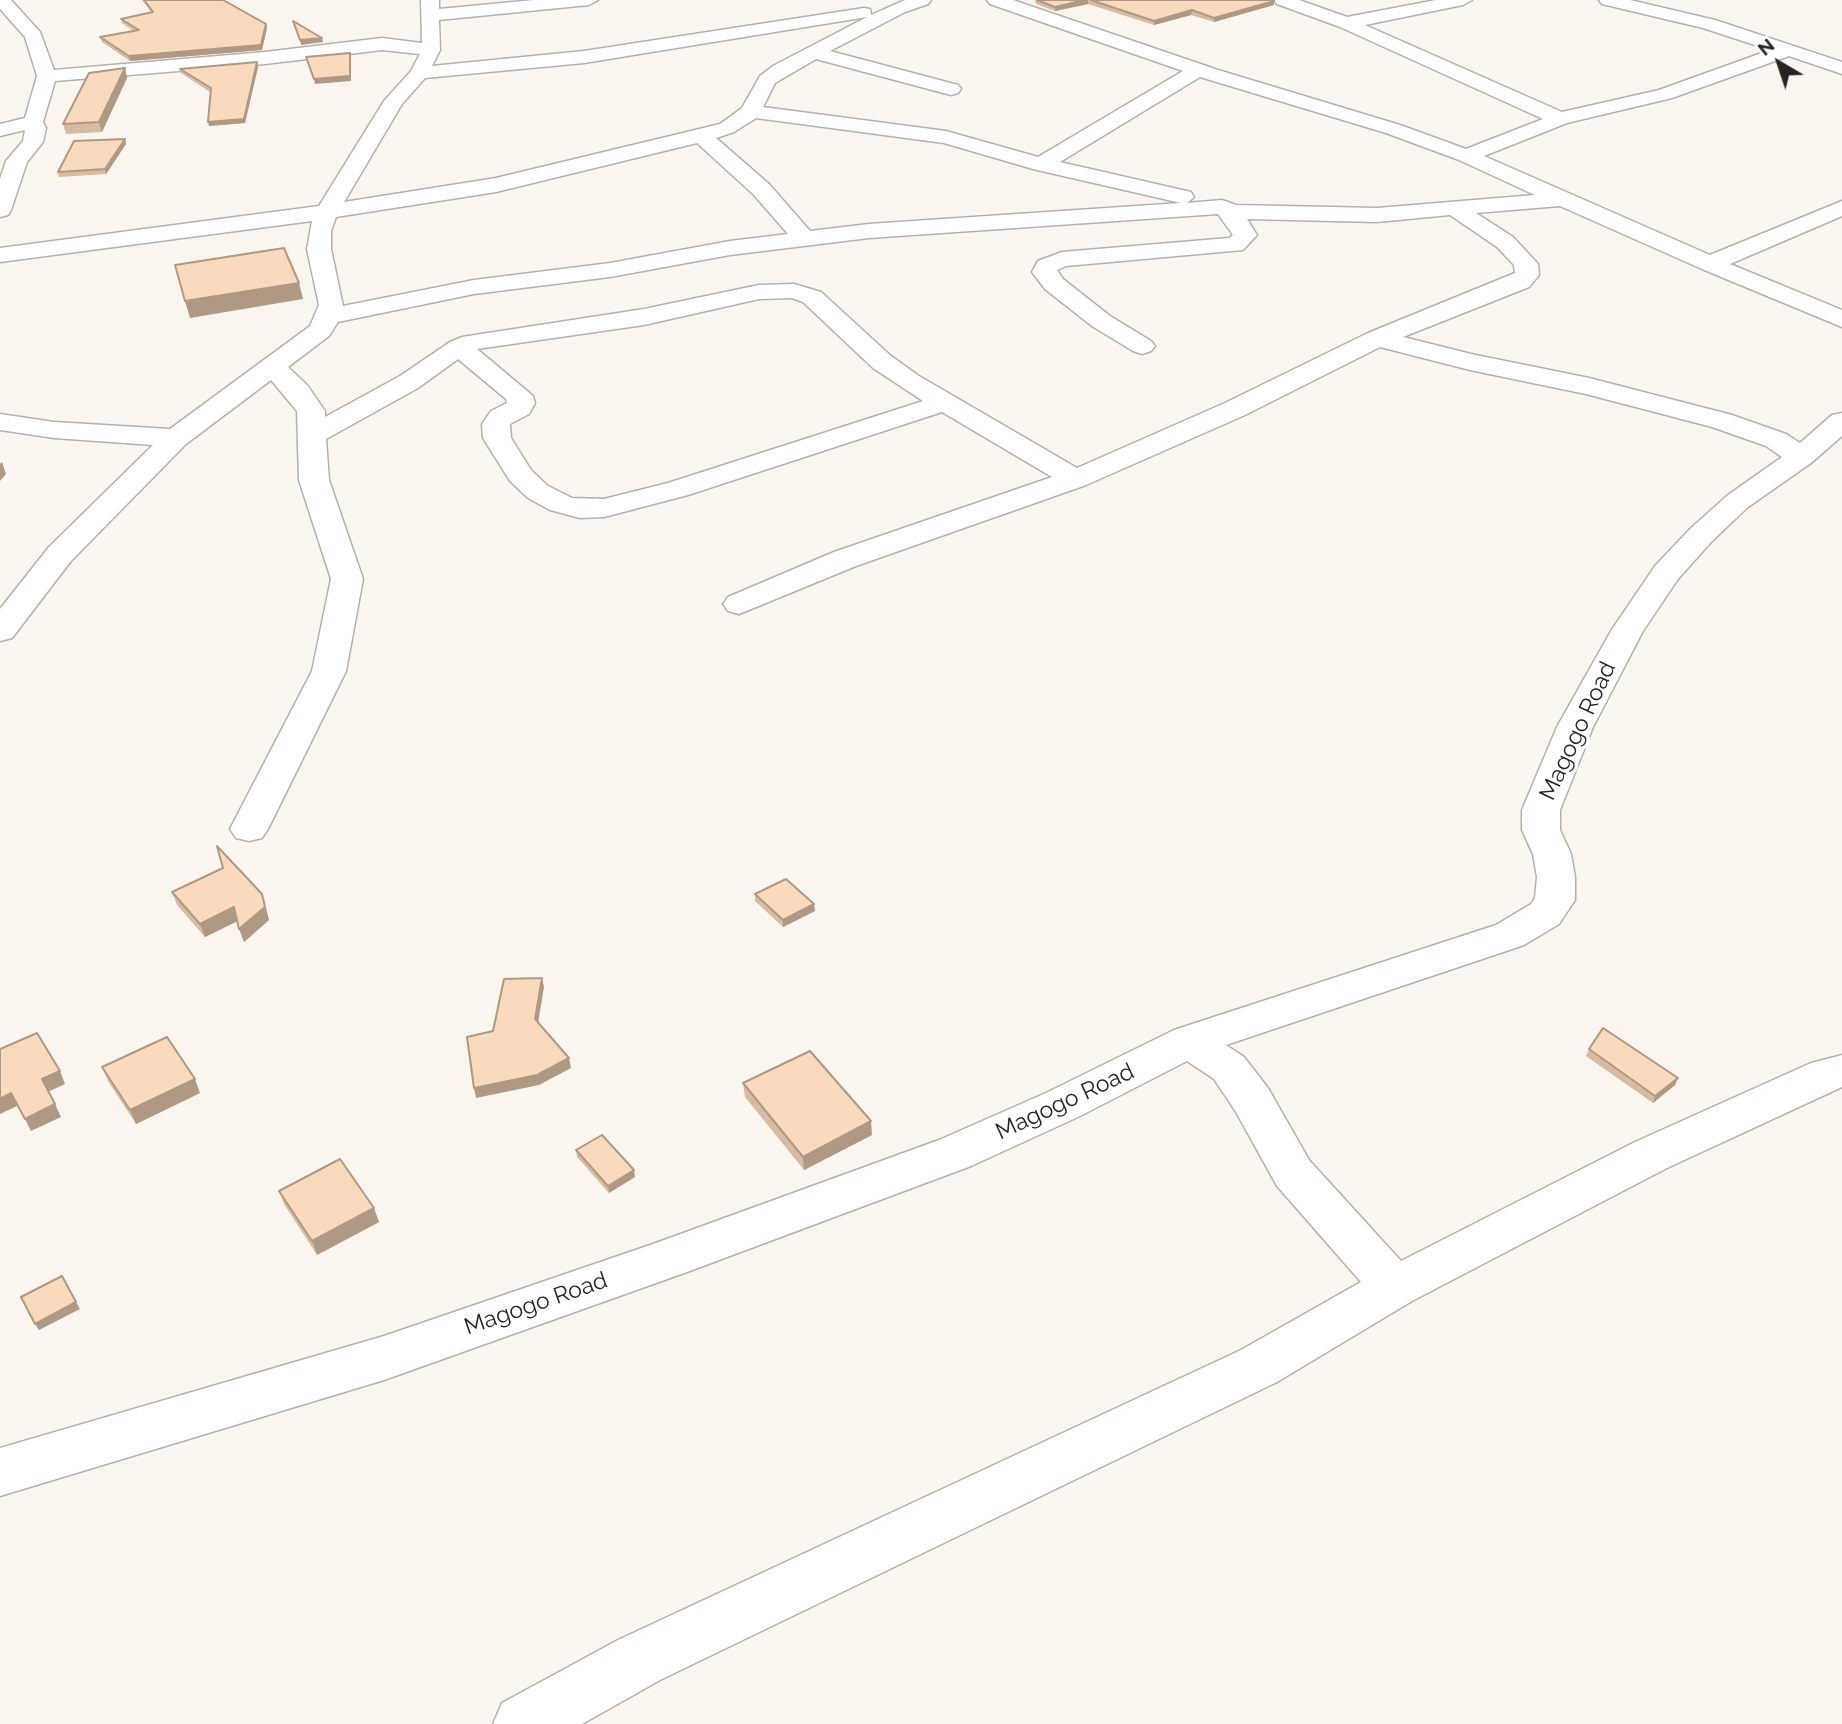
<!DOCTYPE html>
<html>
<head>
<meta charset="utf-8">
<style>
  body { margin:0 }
  #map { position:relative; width:1842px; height:1724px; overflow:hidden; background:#faf6ef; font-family:Raleway,sans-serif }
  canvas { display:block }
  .north { position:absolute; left:1744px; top:28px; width:70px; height:70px; -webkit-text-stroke:5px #fff; paint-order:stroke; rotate:321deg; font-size:19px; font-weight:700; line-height:28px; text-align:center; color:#262422 }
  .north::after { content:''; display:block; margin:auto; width:24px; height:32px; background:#262422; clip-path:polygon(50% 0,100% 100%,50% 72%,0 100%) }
</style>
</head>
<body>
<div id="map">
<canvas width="1842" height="1724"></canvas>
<div class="north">N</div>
</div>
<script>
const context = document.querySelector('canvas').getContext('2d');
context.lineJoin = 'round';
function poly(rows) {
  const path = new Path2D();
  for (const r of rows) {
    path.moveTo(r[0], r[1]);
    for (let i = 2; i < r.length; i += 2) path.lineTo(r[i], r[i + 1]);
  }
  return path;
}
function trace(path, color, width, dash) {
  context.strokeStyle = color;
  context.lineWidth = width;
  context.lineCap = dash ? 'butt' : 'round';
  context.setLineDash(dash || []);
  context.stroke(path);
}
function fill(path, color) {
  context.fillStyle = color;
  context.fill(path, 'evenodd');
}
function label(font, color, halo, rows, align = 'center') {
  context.font = font + ' Raleway,sans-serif';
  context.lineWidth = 7;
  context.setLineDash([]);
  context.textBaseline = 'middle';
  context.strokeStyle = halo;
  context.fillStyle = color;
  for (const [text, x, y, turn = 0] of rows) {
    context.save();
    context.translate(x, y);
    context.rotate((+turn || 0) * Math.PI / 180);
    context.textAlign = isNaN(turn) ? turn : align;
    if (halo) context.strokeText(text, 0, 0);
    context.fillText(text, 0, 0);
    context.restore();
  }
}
const minor = poly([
  [0,0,11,0,40,32,54,70,265,52,382,38,422,43,421,0,439,0,439,9,534,0,598,0,589,5,439,20,440,50,432,66,584,51,864,8,870,9,871,15,905,0,931,0,928,4,905,12,830,51,958,85,961,89,958,93,951,95,816,59,775,83,763,107,946,131,1038,157,1183,71,990,4,987,0,1013,0,1218,70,1400,125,1466,149,1543,119,1340,27,1277,4,1274,0,1299,0,1347,17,1436,0,1472,0,1463,5,1365,25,1562,112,1659,90,1770,50,1703,28,1602,4,1599,0,1630,0,1715,20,1842,62,1842,74,1789,56,1672,98,1567,123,1484,156,1710,255,1842,201,1842,216,1730,264,1842,310,1842,327,1702,269,1560,206,1476,213,1513,237,1538,264,1539,275,1529,287,1403,337,1471,354,1589,378,1732,415,1786,434,1800,443,1832,415,1842,413,1842,436,1811,463,1748,507,1712,541,1678,579,1643,631,1593,727,1560,810,1560,830,1571,854,1575,877,1575,900,1559,924,1524,945,1226,1045,1244,1057,1268,1088,1309,1160,1401,1261,1635,1142,1811,1063,1842,1055,1842,1087,1667,1168,1412,1301,1277,1382,660,1680,582,1724,493,1724,502,1703,618,1640,1241,1350,1361,1282,1277,1186,1236,1112,1214,1079,1187,1061,1078,1117,971,1166,687,1272,384,1380,0,1496,0,1448,384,1336,653,1244,939,1140,1046,1093,1174,1030,1496,925,1531,904,1535,898,1537,877,1533,854,1522,830,1522,810,1557,727,1611,631,1655,566,1690,529,1728,495,1782,457,1766,446,1712,427,1586,394,1470,370,1380,347,1245,415,1086,485,856,566,739,614,728,611,723,604,728,597,834,552,1052,477,942,412,688,495,604,517,580,518,550,510,528,498,510,481,483,438,482,424,491,411,507,403,506,399,458,359,418,388,326,439,329,480,363,579,346,671,268,829,262,838,249,841,236,838,230,829,312,671,331,579,299,480,297,411,271,380,186,444,71,561,12,638,0,641,0,609,49,547,153,445,54,438,0,430,0,414,54,422,170,429,310,326,319,305,307,249,312,221,0,262,0,248,319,206,384,101,411,71,420,54,382,50,265,64,55,81,43,122,46,128,43,142,27,162,11,210,8,215,0,217,0,179,6,161,23,141,25,130,0,136,0,124,25,118,37,76,25,37,0,9,0,0],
  [867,17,773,66,760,76,742,108,720,124,496,178,344,202,402,104,425,78,584,63,867,17],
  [1200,77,1386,133,1459,160,1535,195,1377,208,1236,205,1222,200,1187,203,1194,197,1191,192,1060,162,1200,77],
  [756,118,944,143,1033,169,1181,203,869,224,810,231,769,184,716,138,734,132,756,118],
  [697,143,753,194,788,234,730,241,610,263,474,280,343,306,331,249,331,231,336,217,496,192,697,143],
  [1218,214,1233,235,1229,238,1062,252,1038,261,1032,272,1045,289,1092,326,1133,351,1142,354,1151,351,1155,346,1151,341,1110,316,1063,279,1057,270,1066,266,1243,250,1257,235,1247,219,1377,222,1450,215,1497,247,1514,265,1515,273,1368,333,1225,403,1077,468,919,376,891,356,821,292,794,284,759,285,644,309,462,337,450,342,400,376,325,417,325,411,307,385,288,367,329,336,338,322,474,294,610,277,730,255,869,238,1218,214],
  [792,298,803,302,873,368,923,401,668,483,604,499,572,498,548,486,531,470,511,438,510,424,529,414,535,403,533,396,477,349,644,325,759,299,792,298]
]);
trace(minor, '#b5b1aa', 3);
fill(minor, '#fff');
fill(poly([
  [142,0,223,0,267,28,262,50,130,61,102,42,100,37,134,31,122,23,121,19,152,13],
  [1035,0,1271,0,1274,5,1214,22,1191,15,1154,25,1088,4,1055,11,1036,4],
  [258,67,245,123,209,126,210,92,181,73,180,69],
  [125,68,127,78,102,132,66,134,63,124],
  [125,139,126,144,106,174,59,177,58,172],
  [172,892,266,907,269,920,244,942,237,921,205,937,177,905],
  [755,894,815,911,783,927,755,901],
  [1589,1049,1678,1078,1675,1085,1653,1103,1586,1056],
  [102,1067,200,1093,136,1124,108,1081],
  [743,1083,872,1135,804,1170,745,1097],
  [576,1150,635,1177,609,1193,577,1157],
  [279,1191,379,1222,317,1255,284,1204]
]), '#d7bba2');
fill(poly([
  [1085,0,1088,0,1088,4,1055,11,1055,7],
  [1274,1,1274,5,1214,22,1214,18],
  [1192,10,1191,15,1154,25,1154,21],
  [266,24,267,28,262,50,130,61,129,56],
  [322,38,323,42,301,45,300,40],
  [350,53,351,81,315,84,314,79],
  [257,62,258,67,245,123,209,126,208,122],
  [125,68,127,78,102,132,99,122],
  [125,139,126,144,106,174,105,169],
  [299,283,303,299,190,318,185,301],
  [2,462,6,474,0,481,0,464],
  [262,894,269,920,244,942,239,929],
  [814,904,815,911,783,927,783,920],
  [234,907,238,921,205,937,200,924],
  [542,978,544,987,537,1029,535,1019],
  [569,1058,571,1068,539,1085,476,1098,474,1088],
  [60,1071,65,1084,48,1092,42,1079],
  [1678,1078,1675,1085,1653,1103,1655,1096],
  [195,1079,200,1093,136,1124,130,1110],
  [11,1093,17,1106,0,1114,0,1099],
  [55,1104,61,1117,31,1131,25,1119],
  [871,1121,872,1135,804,1170,803,1157],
  [634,1170,635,1177,609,1193,608,1186],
  [374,1208,379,1222,317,1255,312,1241],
  [76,1302,80,1309,39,1330,35,1324]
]), '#af9984');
const building = poly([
  [144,0,223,0,266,24,261,45,129,56,100,37,139,30,121,19,153,12,144,0],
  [1037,0,1085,0,1055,7,1037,0],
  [1091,0,1271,0,1274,1,1214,18,1192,10,1154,21,1091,0],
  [293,21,322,38,300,40,293,21],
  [350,53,350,76,314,79,306,57,350,53],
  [257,62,244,119,208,122,211,88,180,69,257,62],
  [125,68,99,122,63,124,89,73,125,68],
  [125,139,105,169,58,172,74,141,125,139],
  [284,248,299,283,185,301,175,265,284,248],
  [217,846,262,894,265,907,239,929,234,907,200,924,172,892,223,868,217,846],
  [786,879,814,904,783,920,755,894,786,879],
  [542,978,535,1019,569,1058,537,1075,474,1088,467,1037,493,1031,504,979,542,978],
  [1603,1028,1678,1078,1655,1096,1589,1049,1603,1028],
  [37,1033,60,1071,42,1079,55,1104,25,1119,11,1093,0,1099,0,1049,37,1033],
  [167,1037,195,1079,130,1110,102,1067,167,1037],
  [810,1051,871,1121,803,1157,743,1083,810,1051],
  [602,1135,634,1170,608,1186,576,1150,602,1135],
  [340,1159,374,1208,312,1241,279,1191,340,1159],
  [62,1276,76,1302,35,1324,21,1297,62,1276]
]);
fill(building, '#fadabc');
trace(building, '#af9984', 2);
label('23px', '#262422', '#fff', [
  ["Magogo Road",1578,731,-65],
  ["Magogo Road",1065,1102,-25],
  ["Magogo Road",536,1304,-19]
]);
</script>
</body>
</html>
